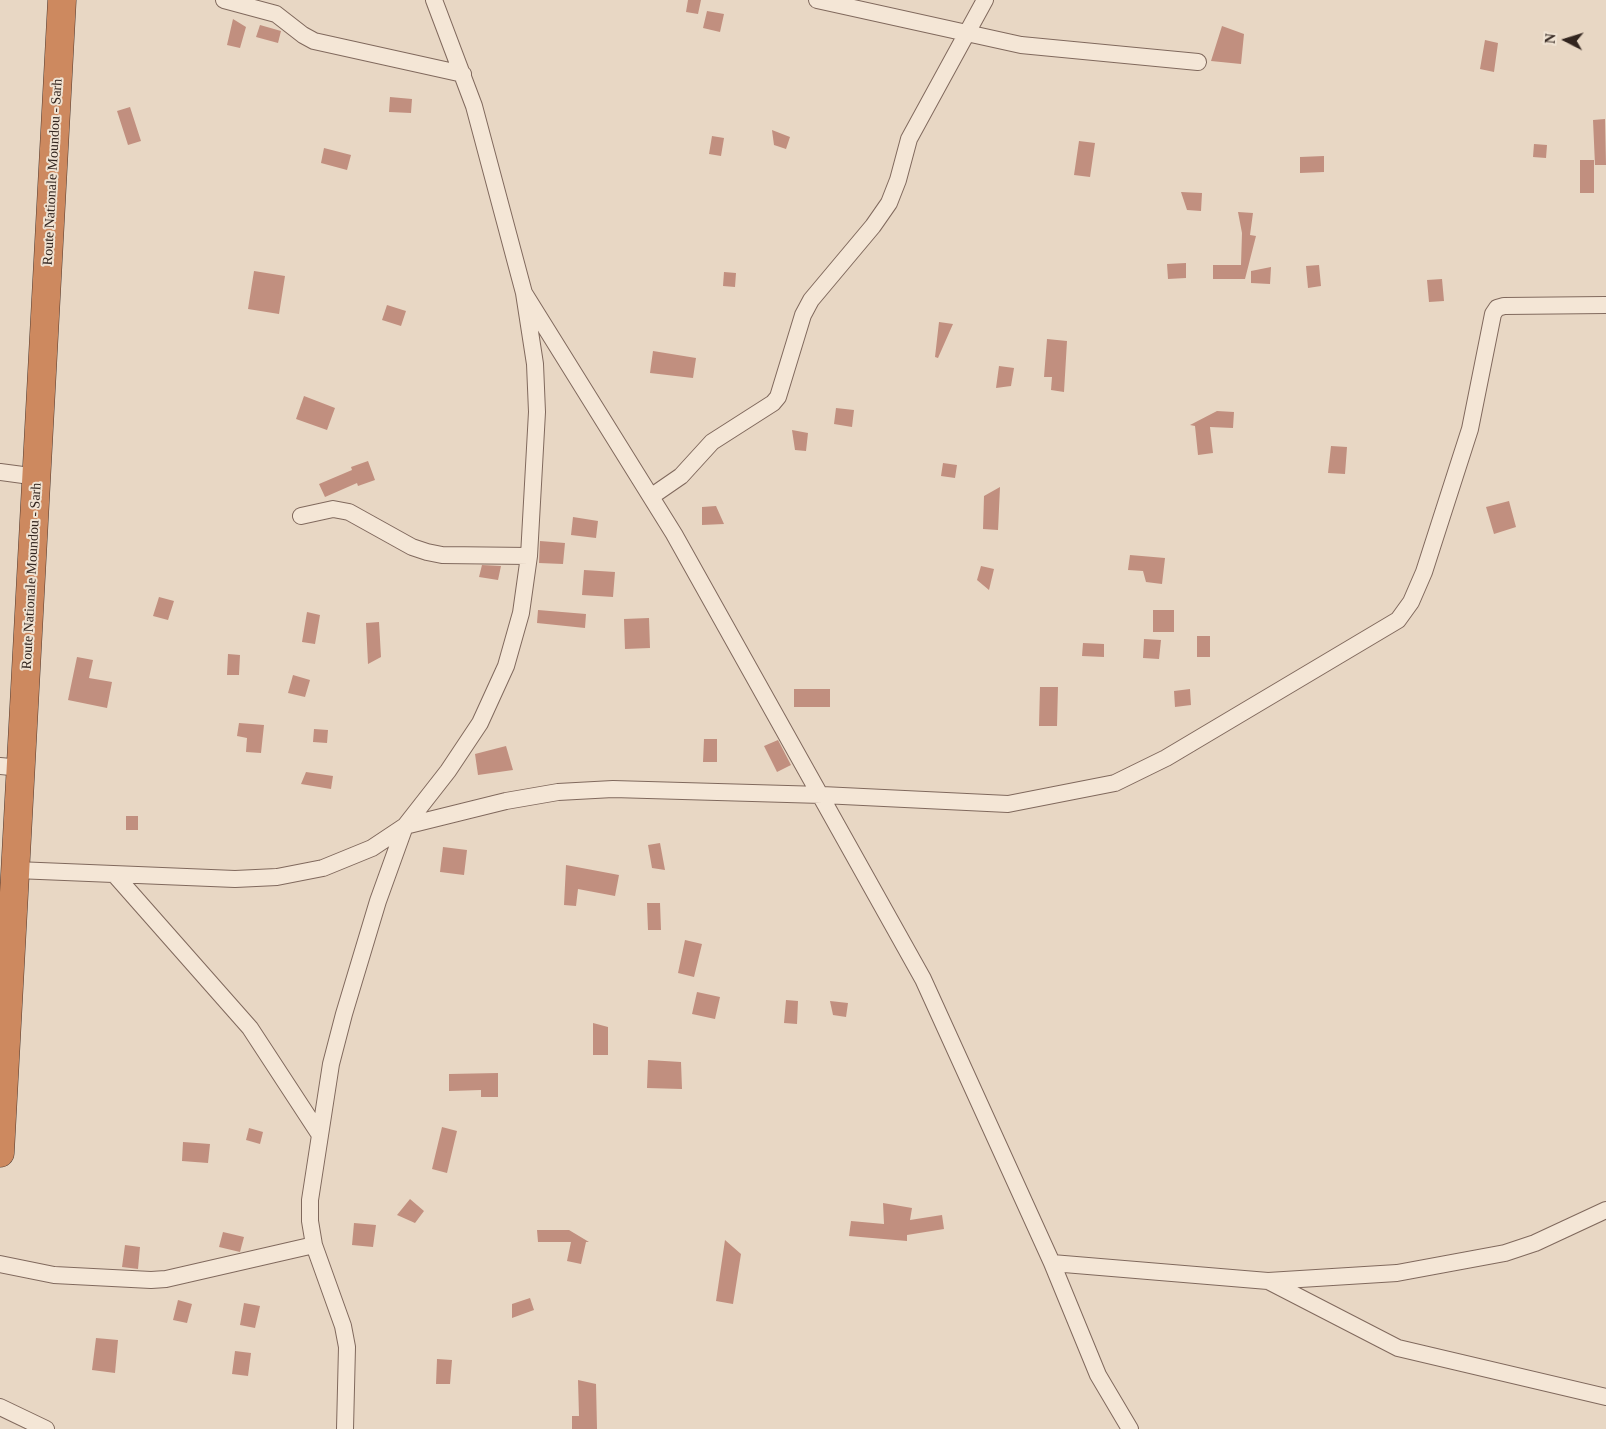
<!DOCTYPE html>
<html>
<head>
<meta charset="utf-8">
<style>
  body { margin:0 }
  #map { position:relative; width:1606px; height:1429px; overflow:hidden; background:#e8d7c4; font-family:Georgia,serif }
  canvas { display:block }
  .north { position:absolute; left:1541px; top:15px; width:50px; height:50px; -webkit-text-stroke:4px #f0e3d3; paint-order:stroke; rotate:275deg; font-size:14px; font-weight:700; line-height:20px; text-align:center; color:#32251f }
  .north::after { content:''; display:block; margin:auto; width:18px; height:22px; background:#32251f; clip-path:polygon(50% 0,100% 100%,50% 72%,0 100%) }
</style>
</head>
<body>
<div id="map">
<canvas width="1606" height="1429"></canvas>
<div class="north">N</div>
</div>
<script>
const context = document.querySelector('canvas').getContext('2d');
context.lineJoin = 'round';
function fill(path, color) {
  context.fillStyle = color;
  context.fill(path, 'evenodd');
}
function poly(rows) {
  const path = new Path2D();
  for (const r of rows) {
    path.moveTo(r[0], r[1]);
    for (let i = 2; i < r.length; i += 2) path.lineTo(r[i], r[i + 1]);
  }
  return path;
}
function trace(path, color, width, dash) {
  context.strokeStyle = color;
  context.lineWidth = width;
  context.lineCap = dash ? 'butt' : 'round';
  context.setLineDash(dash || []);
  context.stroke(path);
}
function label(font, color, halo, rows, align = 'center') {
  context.font = font + ' Georgia,serif';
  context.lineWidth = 4;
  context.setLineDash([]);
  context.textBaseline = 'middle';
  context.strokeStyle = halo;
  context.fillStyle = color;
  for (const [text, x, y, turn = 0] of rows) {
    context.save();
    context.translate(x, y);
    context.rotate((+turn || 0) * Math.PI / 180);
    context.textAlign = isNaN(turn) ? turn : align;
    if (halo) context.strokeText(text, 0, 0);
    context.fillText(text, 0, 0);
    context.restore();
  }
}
fill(poly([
  [688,0,701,0,698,14,686,12],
  [707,11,724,14,720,32,703,28],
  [233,19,246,27,240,48,227,45],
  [260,25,281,31,278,43,256,37],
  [1222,26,1244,34,1241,64,1211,61],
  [1485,40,1498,43,1494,72,1480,69],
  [390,97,412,99,411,113,389,112],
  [130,107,141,141,128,145,117,111],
  [1605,119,1606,165,1595,165,1593,120],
  [772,130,790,137,786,149,774,145],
  [712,136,724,138,721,156,709,154],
  [1079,141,1095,143,1090,177,1074,175],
  [1534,144,1547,145,1546,158,1533,157],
  [324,148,351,155,347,170,321,163],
  [1324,156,1324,172,1300,173,1300,157],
  [1580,160,1594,160,1594,193,1580,193],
  [1181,192,1202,193,1201,211,1187,210],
  [1238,212,1253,213,1250,235,1256,236,1245,279,1213,279,1213,265,1241,265,1242,233],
  [1186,263,1186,278,1168,279,1167,264],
  [1319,265,1321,286,1308,288,1306,266],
  [1271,267,1270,284,1251,283,1251,271],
  [254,271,285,276,279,314,248,309],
  [724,272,736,273,735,287,723,286],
  [1442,279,1444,301,1429,302,1427,280],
  [387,305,406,311,401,326,382,320],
  [939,322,953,324,938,358,935,357],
  [1047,339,1067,341,1064,392,1051,390,1052,377,1044,377],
  [653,351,696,358,693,378,650,373],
  [999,366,1014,368,1011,386,996,388],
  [304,396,335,408,327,430,296,419],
  [836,408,854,410,852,427,834,424],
  [1217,411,1234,412,1233,428,1210,427,1213,453,1198,455,1195,426,1190,425],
  [792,430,808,433,806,451,795,450],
  [1331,446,1347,447,1345,474,1328,473],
  [368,461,375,480,358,486,357,483,325,497,319,484,352,470,351,467],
  [943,463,957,465,955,478,941,476],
  [1000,487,998,530,983,529,984,496],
  [1509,501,1516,527,1494,534,1486,507],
  [716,506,724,524,702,525,702,507],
  [573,517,598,521,596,538,571,535],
  [540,541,565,543,563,564,539,563],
  [1130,555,1165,558,1162,584,1146,582,1143,571,1128,570],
  [482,565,501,566,498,580,479,577],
  [981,566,994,569,989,590,977,580],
  [584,570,615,572,613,597,582,595],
  [159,597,174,601,168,620,153,616],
  [538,610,586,614,585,628,537,623],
  [1153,610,1174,610,1174,632,1153,632],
  [307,612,320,615,315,644,302,642],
  [649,618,650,648,625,649,624,619],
  [379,622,381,657,368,664,366,623],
  [1197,636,1210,636,1210,657,1197,657],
  [1144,639,1161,640,1159,659,1143,658],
  [1083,643,1104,644,1104,657,1082,656],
  [228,654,240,655,239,675,227,675],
  [77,657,93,660,89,678,112,682,107,708,68,700],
  [293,675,310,680,305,697,288,693],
  [1040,687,1058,687,1057,726,1039,726],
  [794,689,830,689,830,707,794,707],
  [1190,689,1191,705,1175,707,1174,691],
  [239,723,264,725,261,753,246,752,247,738,237,736],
  [314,729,328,730,327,743,313,742],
  [704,739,717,739,717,762,703,762],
  [778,740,791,765,777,772,764,746],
  [506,746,513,770,478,775,475,754],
  [306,772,333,776,331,789,301,784],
  [126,816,138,816,138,830,126,830],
  [660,843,665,870,652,868,648,845],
  [443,847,467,850,464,875,440,872],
  [566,865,619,875,615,896,578,889,576,906,564,905],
  [647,903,660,903,661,930,648,930],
  [685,940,702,944,694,977,678,973],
  [697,992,720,997,715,1019,692,1014],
  [786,1000,798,1001,797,1024,784,1023],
  [830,1001,848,1003,846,1017,833,1015],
  [593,1023,608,1027,608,1055,593,1055],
  [648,1060,681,1062,682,1089,647,1088],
  [498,1073,498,1097,481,1097,481,1090,449,1091,449,1074],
  [442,1127,457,1131,447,1173,432,1169],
  [249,1128,263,1132,260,1144,246,1140],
  [183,1142,210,1144,208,1163,182,1161],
  [410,1199,424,1211,415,1223,397,1215],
  [883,1203,912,1208,910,1220,942,1215,944,1229,907,1235,907,1241,849,1236,851,1221,884,1224],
  [354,1223,376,1225,373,1247,352,1245],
  [537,1230,569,1230,589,1242,586,1242,581,1264,567,1261,571,1242,538,1242],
  [223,1232,244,1237,240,1252,219,1247],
  [725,1240,741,1254,733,1304,716,1301],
  [125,1245,140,1247,138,1269,122,1267],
  [530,1298,534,1310,512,1318,512,1304],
  [178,1300,192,1304,187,1323,173,1320],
  [244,1303,260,1306,255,1328,240,1325],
  [96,1338,118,1340,115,1373,92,1370],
  [235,1351,251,1353,248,1376,232,1374],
  [437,1359,452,1360,450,1384,436,1384],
  [578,1380,596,1384,597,1429,572,1429,572,1416,579,1416]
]), '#c18f7f');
const street = poly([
  [224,0,276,14,303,35,314,41,463,74],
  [817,0,1021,45,1198,62],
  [524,293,674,534,923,979,1052,1263,1098,1375,1130,1429],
  [0,472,38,477],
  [652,496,681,476,712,442,773,403,778,397,803,315,811,300,873,226,889,203,898,180,909,139,985,0],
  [301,516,333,509,349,512,412,547,427,552,442,555,529,556],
  [0,766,21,768],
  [405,826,506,801,558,792,613,789,822,795,1008,804,1115,783,1166,758,1398,620,1411,602,1424,572,1470,429,1493,314,1497,308,1504,306,1606,305],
  [16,870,235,879,277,877,323,868,372,848,405,826,448,771,480,723,506,666,521,613,529,556,537,412,535,364,524,293,474,106,434,0],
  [115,875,250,1028,320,1135],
  [1052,1263,1268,1281,1397,1273,1505,1253,1535,1243,1606,1210],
  [0,1264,54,1275,151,1280,166,1279,314,1245],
  [1270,1282,1398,1348,1606,1397],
  [0,1407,46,1429],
  [345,1429,347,1347,343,1326,314,1245,310,1221,310,1200,331,1064,344,1014,378,901,405,826]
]);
const highway = poly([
  [0,1153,62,0]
]);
trace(street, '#80695d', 18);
trace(highway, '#4e3930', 29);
trace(street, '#f4e6d6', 16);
trace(highway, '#cd895f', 28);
label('14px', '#32251f', '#f0e3d3', [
  ["Route Nationale Moundou - Sarh",53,172,-87],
  ["Route Nationale Moundou - Sarh",32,576,-87]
]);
</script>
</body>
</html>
